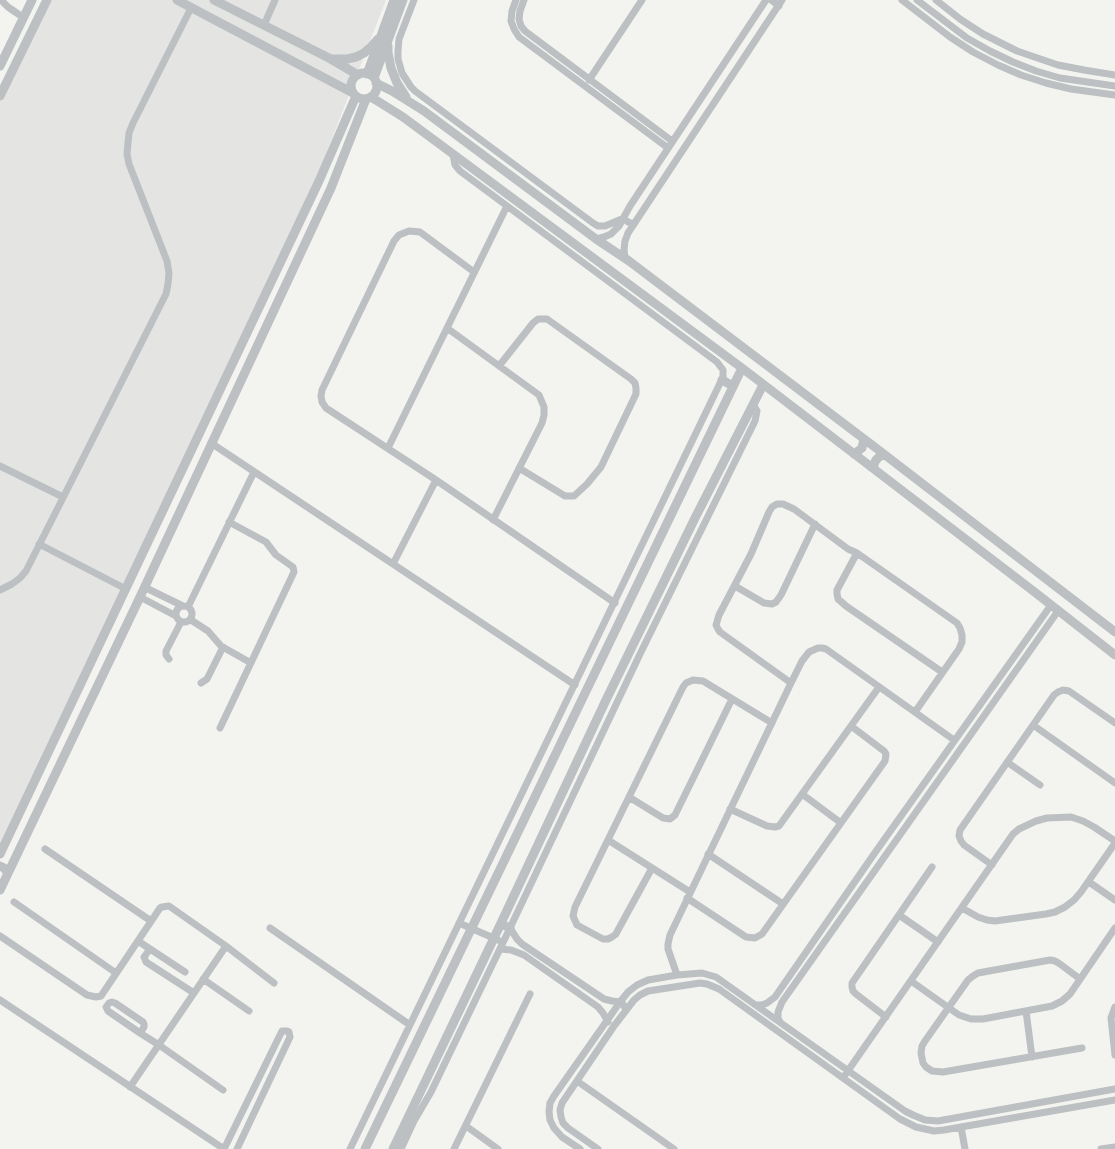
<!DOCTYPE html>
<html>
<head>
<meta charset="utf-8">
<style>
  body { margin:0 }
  canvas { display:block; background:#f3f3ef }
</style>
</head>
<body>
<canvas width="1115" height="1149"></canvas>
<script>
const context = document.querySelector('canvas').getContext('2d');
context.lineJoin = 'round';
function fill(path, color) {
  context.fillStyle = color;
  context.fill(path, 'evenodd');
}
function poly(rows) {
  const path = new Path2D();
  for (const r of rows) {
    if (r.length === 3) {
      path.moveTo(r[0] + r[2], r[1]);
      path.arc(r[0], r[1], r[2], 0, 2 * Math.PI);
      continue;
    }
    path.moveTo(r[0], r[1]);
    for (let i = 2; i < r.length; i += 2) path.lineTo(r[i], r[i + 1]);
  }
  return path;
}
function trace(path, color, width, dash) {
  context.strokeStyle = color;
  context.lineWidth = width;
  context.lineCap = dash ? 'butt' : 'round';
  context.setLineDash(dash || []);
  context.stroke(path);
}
fill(poly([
  [42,0,386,0,317,177,0,845,0,85]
]), '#e4e5e3');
trace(poly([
  [1,0,8,7,24,18],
  [414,0,399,39,398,51,398,59,402,73,411,87,415,91,593,223,598,226,605,226,624,218,628,222,634,224],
  [516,0,512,11,511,21,514,29,519,37,668,148],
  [524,0,520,11,519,19,521,26,525,31,672,141],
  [771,0,779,6],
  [902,0,950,37,973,52,998,65,1021,75,1046,83,1071,89,1115,95],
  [917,0,967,38,990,51,1013,62,1036,71,1060,78,1115,86],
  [936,0,960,19,983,34,1017,51,1058,65,1084,70,1115,75],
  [264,25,275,0],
  [589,80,642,0],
  [596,239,604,237,611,234,619,226,630,206,766,0],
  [625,258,624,250,625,241,628,233,782,0],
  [474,272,420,232,409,231,399,235,394,241,322,390,321,396,322,402,326,408,436,480,615,603],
  [447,328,539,395,544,407,544,415,542,423,493,520],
  [499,366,533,323,538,319,547,319,631,379,635,383,636,388,636,394,601,467,587,484,574,496,565,496,519,468],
  [211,443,575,685],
  [388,448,507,206],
  [0,466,63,497],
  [39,544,126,589],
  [857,553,837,590,837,594,838,599,846,606,942,672],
  [393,564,436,480],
  [735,586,764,603,772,604,776,602,781,595,815,524],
  [144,587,183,606],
  [0,590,12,584,20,578,26,571,166,294,168,284,169,273,167,261,129,164,127,154,128,143,129,133,133,123,191,8],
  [140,597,176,616],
  [184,614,8],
  [188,607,254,472],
  [191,620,208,631,221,646,251,663],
  [169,659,166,655,166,651,181,622],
  [201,683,207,679,223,647],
  [791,683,720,632,718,629,716,625,719,615,751,554,769,512,772,507,777,504,783,504,794,509,848,549,857,553,957,623,960,628,962,635,962,642,959,649,915,712],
  [1033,725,1115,783],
  [220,728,294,572,293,567,276,555,266,542,229,522],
  [1007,762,1040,785],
  [802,794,841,823],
  [629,797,663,818,670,819,675,815,732,699],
  [730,809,767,826,775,827,779,826,879,687],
  [608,840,690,892],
  [45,849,151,921],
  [708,854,783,904],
  [992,865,964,845,961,841,959,836,960,830,1054,695,1058,692,1063,690,1069,691,1115,723],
  [652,868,618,930,616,934,612,937,608,939,603,939,577,925,573,916,575,907,683,687,686,683,693,680,703,681,772,723],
  [1089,882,1115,900],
  [687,898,746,937,755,938,762,934,885,761,886,754,884,751,851,726],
  [14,902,116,973],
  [962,908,978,917,987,920,995,921,1046,914,1055,912,1065,907,1074,900,1081,892,1115,843],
  [899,915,938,942],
  [459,923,498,940],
  [270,928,410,1025],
  [510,928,517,939,522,944,604,999,612,1001,620,1002,623,1004,626,1010],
  [0,936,87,995,96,997,101,996,160,908,162,907,169,906,226,946,274,983],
  [138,941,185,972],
  [150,949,144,957,146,962,194,993],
  [500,949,511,950,524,955,598,1007,603,1013,608,1022],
  [677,975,668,949,668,944,670,935,791,683,802,661,809,652,818,648,822,648,826,649,954,740],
  [203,979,249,1011],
  [1080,979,1060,964,1055,961,1050,960,978,973,973,976,968,980,925,1041,922,1046,921,1053,923,1063,926,1067,932,1071,943,1072,1082,1048],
  [911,981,959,1015,971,1019,983,1019,1052,1006,1062,1001,1070,994,1115,928],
  [0,1000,224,1149],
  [756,1005,762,1005,767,1003,775,997,874,854,1051,605],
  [1115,1007,1111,1018,1115,1055],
  [1026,1011,1032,1057],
  [886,1017,856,994,853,991,852,987,852,983,932,867],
  [780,1022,778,1018,778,1012,782,1002,1058,611],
  [140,1033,144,1027,144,1024,143,1022,115,1003,112,1002,109,1003,106,1007,108,1011,140,1033,159,1045,223,1090],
  [845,1075,1013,834,1019,829,1036,821,1047,818,1071,817,1083,821,1094,827,1115,841],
  [577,1081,674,1149],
  [130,1087,226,946],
  [466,1126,498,1149],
  [961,1127,965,1149],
  [224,1149,281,1033,282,1031,287,1031,289,1032,290,1037,237,1149],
  [350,1149,723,377,723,370,717,362,460,171,455,165,453,154],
  [401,1149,414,1121,431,1092,510,928,640,654,755,421,757,411,753,404],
  [454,1149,530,994],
  [580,1149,562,1137,554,1128,550,1120,549,1112,550,1103,554,1096,620,1002,628,992,637,985,648,980,677,975,702,973,716,977,905,1111,913,1115,925,1120,938,1121,1115,1089],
  [598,1149,568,1128,563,1123,561,1117,560,1110,562,1103,614,1026,634,1000,640,995,648,991,700,983,707,984,719,989,900,1119,916,1127,934,1131,944,1130,1115,1100],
  [1101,1149,1115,1147]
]), '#bcc0c3', 7);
trace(poly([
  [177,0,353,93],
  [214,0,329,58,358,75],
  [388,46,388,53,391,68,397,83,406,97],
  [332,59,347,59,356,57,364,53,371,47,378,39],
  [0,66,32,0],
  [364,86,13],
  [367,74,394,0],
  [374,78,403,0],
  [376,83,392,91,424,111,596,239,629,261,876,448,1115,632],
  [0,96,47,0],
  [371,97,403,117,742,368,1032,590,1115,655],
  [722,380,733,386],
  [854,454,862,448,864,439],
  [874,469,874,464,876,460,880,456,885,455],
  [0,854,319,181,356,96],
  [0,866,4,868,8,873],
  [0,890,140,597,331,188,366,99],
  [501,924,510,928],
  [365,1149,742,368],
  [393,1149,494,938,606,700,695,518,763,385]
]), '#bcc0c3', 9);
</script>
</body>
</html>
